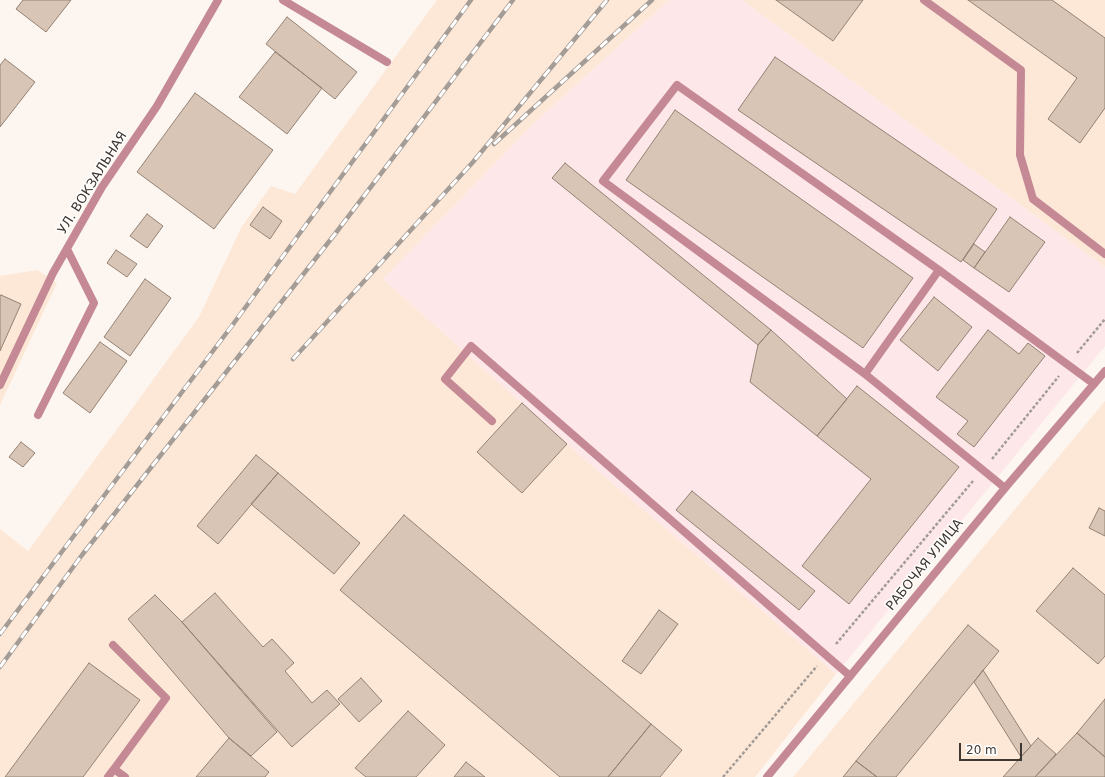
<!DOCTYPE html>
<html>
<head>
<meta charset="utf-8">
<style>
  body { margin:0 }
  #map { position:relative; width:1105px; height:777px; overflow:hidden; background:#fdf5ef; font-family:"DejaVu Sans",sans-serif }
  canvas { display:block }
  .scale { position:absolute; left:959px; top:743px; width:63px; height:18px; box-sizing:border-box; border:2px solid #3f3731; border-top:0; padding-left:5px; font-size:12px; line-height:14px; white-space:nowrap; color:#3f3731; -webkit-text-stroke:3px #fff; paint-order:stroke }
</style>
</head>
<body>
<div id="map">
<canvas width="1105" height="777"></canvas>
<div class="scale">20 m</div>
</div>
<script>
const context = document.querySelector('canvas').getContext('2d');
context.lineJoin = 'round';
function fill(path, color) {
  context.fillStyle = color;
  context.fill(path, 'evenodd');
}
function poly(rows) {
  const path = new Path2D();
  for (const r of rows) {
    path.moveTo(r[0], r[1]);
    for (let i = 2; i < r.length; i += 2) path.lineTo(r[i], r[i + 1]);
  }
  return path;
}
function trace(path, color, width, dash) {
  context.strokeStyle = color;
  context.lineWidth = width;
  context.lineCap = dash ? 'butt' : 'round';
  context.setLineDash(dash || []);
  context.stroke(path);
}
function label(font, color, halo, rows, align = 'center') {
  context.font = font + ' "DejaVu Sans",sans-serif';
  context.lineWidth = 3;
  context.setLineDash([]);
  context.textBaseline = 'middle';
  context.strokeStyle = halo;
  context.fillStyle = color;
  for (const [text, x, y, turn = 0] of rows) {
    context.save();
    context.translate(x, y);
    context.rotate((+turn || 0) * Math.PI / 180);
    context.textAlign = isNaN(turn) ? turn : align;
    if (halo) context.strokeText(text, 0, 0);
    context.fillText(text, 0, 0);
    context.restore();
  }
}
fill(poly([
  [669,0,742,0,1105,267,1105,346,836,674,584,459,383,279,533,124]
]), '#fde7e9');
fill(poly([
  [437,0,669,0,533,124,383,279,584,459,836,674,755,777,0,777,0,529,28,551,199,317,241,228,271,186,295,194],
  [742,0,1105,0,1105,267],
  [37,270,57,283,0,405,0,276],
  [1105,401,1105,777,793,777,873,680]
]), '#fde8d7');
const building = poly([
  [23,0,71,0,46,32,16,9,23,0],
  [776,0,863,0,833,41,776,0],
  [968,0,1052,0,1105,38,1105,108,1080,143,1048,119,1077,78,968,0],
  [287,17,357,72,335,99,266,44,287,17],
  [275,52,322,88,287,134,239,97,275,52],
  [775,57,997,209,961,262,738,110,775,57],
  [5,59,35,82,0,127,0,65,5,59],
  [195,93,273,150,214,229,137,172,195,93],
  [675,110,913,278,863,348,626,180,675,110],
  [565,163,771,330,758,345,552,178,565,163],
  [263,207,282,221,270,239,250,225,263,207],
  [147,214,163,226,147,248,130,236,147,214],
  [1010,217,1045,242,1009,292,974,268,1010,217],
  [974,244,985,252,974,268,963,260,974,244],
  [116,250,137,264,127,277,107,263,116,250],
  [145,279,171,298,130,356,104,337,145,279],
  [1,295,21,304,0,351,0,296,1,295],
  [934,297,972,327,938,371,900,340,934,297],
  [771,330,847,399,817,436,750,382,758,345,771,330],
  [988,330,1019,354,1028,343,1045,356,974,447,957,434,968,421,936,397,988,330],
  [100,342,127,361,90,413,63,393,100,342],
  [857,386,959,467,849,604,802,566,871,479,817,436,857,386],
  [522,403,567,444,522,493,477,452,522,403],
  [21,442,35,453,23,467,9,457,21,442],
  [256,455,278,473,218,544,197,526,256,455],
  [278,473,360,543,334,574,251,504,278,473],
  [692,491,815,591,799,610,676,510,692,491],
  [1099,508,1105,511,1105,536,1089,528,1099,508],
  [404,515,651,724,608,777,560,777,340,590,404,515],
  [1073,568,1105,595,1105,656,1098,664,1036,611,1073,568],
  [215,593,263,647,272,639,294,663,285,671,312,703,327,690,340,704,292,747,182,622,215,593],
  [155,595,182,622,277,732,251,756,229,738,128,619,155,595],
  [659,610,678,624,641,674,622,661,659,610],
  [968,625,999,651,896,777,877,777,856,761,968,625],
  [89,663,140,700,83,777,5,777,89,663],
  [983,670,1031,746,1021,757,974,682,983,670],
  [361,678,382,701,359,722,338,699,361,678],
  [1105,699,1105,757,1077,733,1105,699],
  [408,711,445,745,416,777,366,777,355,768,408,711],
  [651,724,682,750,660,777,608,777,651,724],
  [1077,733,1105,757,1105,777,1035,777,1077,733],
  [229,738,269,772,265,777,196,777,229,738],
  [1038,738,1056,754,1035,777,1003,777,1038,738],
  [856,761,877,777,843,777,856,761],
  [466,762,485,777,454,777,466,762]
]);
fill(building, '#d8c5b5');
trace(building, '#948274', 1);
trace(poly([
  [1077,353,1105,319],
  [992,459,1059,376],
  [836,644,973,481],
  [723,777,817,666]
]), '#a39b95', 2.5, [3, 2]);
trace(poly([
  [283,0,387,62],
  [924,0,1021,70,1020,155,1033,199,1105,254],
  [865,374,939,270],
  [0,385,53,273,102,187,157,106,218,0],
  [38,415,94,303,67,249],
  [492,421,445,379,471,346,850,676],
  [1005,488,865,374,603,181,677,85,939,270,1094,384],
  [113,645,166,698,114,769,125,777],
  [108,777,114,769]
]), '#c48995', 8);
trace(poly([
  [767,777,1005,488,1105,371]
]), '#c48995', 8);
const rail = poly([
  [494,144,652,0],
  [293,359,473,162,607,0],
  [0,634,231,327,471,0],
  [0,667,82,555,335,234,513,0]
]);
trace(rail, '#a49c96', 4.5);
trace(rail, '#fff', 3, [9]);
label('13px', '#3f3731', '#fff', [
  ["УЛ. ВОКЗАЛЬНАЯ",93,183,-58],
  ["РАБОЧАЯ УЛИЦА",925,565,-51]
]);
</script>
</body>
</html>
